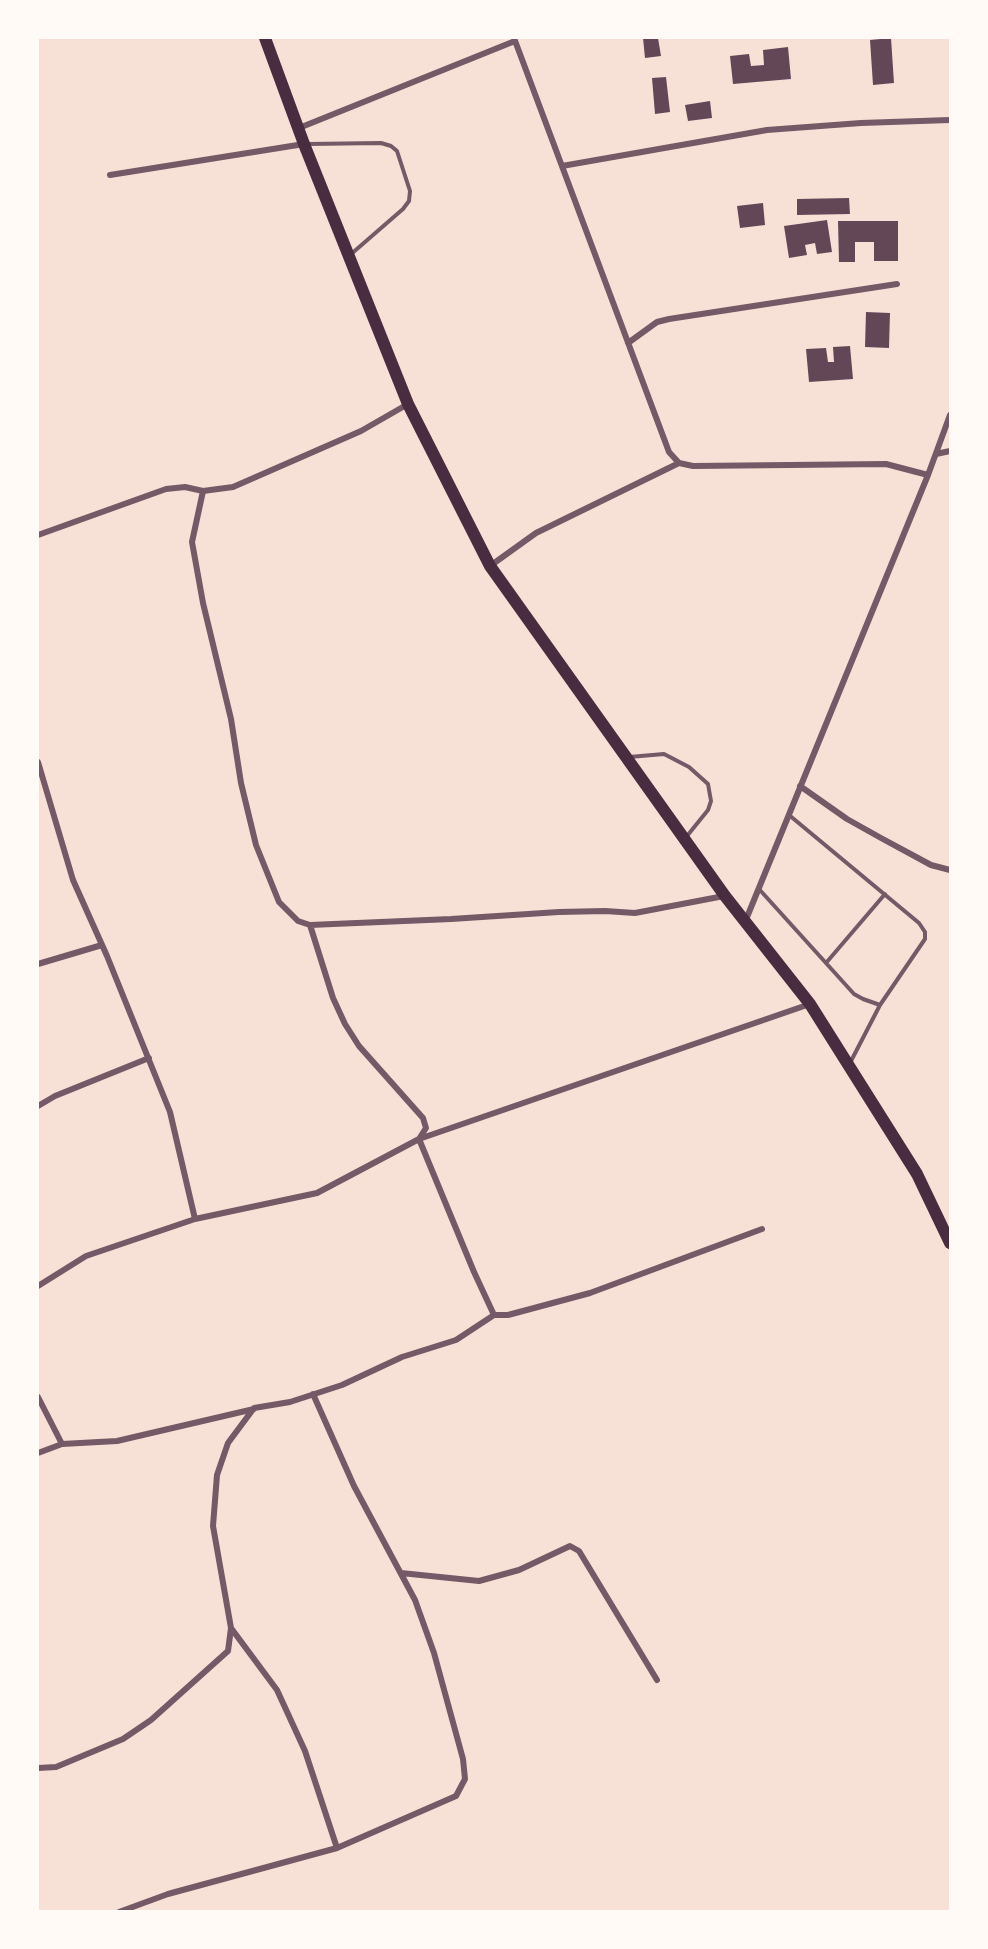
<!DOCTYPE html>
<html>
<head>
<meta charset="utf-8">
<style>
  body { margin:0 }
  #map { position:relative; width:988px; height:1949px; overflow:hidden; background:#f7e1d7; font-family:"Alegreya Sans",sans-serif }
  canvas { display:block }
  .frame { position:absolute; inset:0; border:39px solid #fffaf5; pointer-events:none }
</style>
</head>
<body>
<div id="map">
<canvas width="988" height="1949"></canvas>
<div class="frame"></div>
</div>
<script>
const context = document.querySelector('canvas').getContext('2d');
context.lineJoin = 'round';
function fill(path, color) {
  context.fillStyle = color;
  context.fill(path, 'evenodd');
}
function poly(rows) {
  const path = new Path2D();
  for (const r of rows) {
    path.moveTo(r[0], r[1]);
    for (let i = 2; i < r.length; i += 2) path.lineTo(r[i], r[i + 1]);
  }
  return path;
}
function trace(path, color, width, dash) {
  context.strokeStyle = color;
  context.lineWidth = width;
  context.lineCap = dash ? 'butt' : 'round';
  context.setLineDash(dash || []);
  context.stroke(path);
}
fill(poly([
  [643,38,658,38,661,56,645,58],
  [891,38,894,83,873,85,870,40],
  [788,47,791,79,733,84,730,56,749,54,751,66,764,65,763,50],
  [666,77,670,112,655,114,652,78],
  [710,101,712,118,688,121,685,105],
  [849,198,850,214,797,215,797,199],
  [763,203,765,225,740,228,737,206],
  [827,220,832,252,817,254,815,243,805,245,807,255,789,258,784,226],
  [838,221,898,221,898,261,874,261,874,242,855,242,855,262,839,262],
  [866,312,890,313,889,348,865,347],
  [850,346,853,379,809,382,806,349,826,348,828,362,834,362,833,347]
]), '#644757');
trace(poly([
  [308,144,381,143,391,146,397,151,410,191,409,201,403,209,350,255],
  [629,757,664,754,689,767,708,784,711,801,708,810,687,836],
  [789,815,919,923,925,932,925,939,880,1005],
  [759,889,854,994,863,999,880,1005,850,1063],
  [826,963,885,894]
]), '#755966', 4);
trace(poly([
  [514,38,669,452,679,463,693,466,886,464,928,475],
  [299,128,515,41],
  [562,166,767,130,861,123,950,120],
  [110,175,304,144],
  [628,343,657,322,669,319,897,284],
  [936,454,950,451],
  [203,491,192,542,203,603,231,719,241,783,256,845,279,902,298,921,310,925,451,919,559,912,605,911,635,913,724,896],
  [38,535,166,489,185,487,203,491,233,487,361,431,408,404],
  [490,566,536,533,679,463],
  [38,762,73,880,107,956,170,1112,195,1219],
  [800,786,847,819,881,838,931,865,950,870],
  [745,922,928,475,950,415],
  [38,964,102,945],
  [38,1106,55,1096,149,1058],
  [38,1286,86,1256,195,1219,317,1193,419,1139,810,1004],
  [494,1315,508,1315,590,1293,762,1229],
  [38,1397,62,1444],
  [38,1453,62,1444,117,1441,254,1409],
  [401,1573,479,1581,519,1570,570,1546,579,1551,657,1680],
  [231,1628,277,1690,305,1751,337,1848],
  [38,1768,56,1767,123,1739,151,1720,228,1651,231,1628,213,1526,217,1475,228,1443,254,1408,290,1402,342,1385,402,1357,456,1340,494,1315,474,1272,419,1139,426,1128,423,1118,359,1046,345,1024,333,998,310,925],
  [119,1912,168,1894,337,1848,456,1796,465,1779,463,1759,434,1653,415,1600,354,1486,313,1394]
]), '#755966', 6);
trace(poly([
  [265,38,304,144,408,404,490,566,725,896,810,1004,917,1174,950,1243]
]), '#4a2c40', 12);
</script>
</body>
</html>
